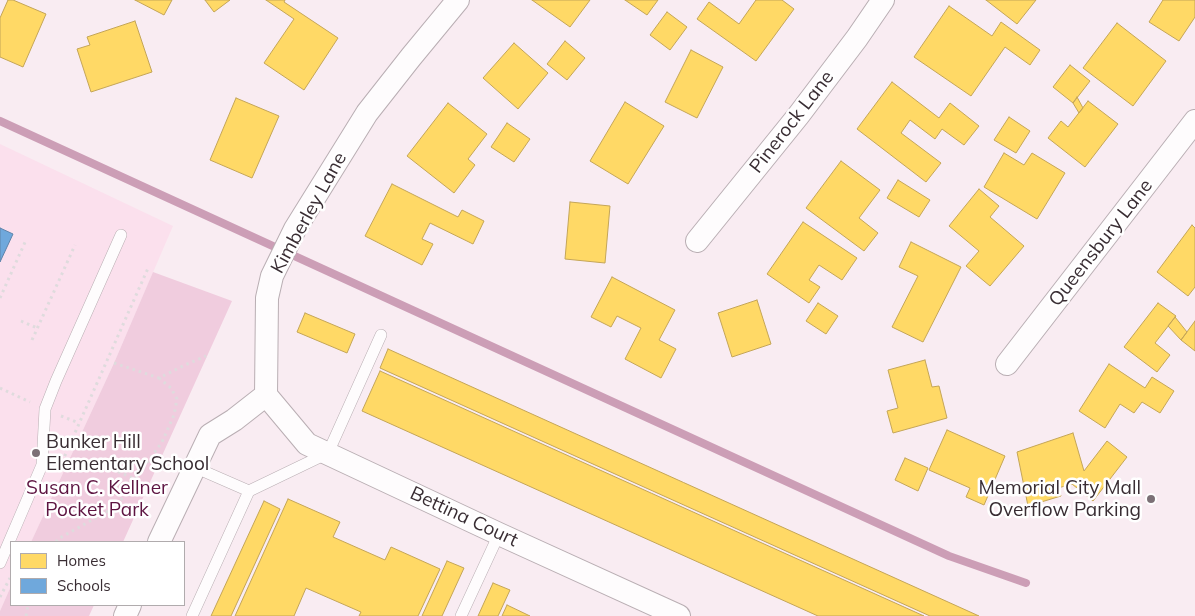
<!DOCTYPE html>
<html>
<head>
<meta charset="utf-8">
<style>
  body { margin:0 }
  #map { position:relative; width:1195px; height:616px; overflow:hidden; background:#f9ecf2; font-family:Mulish,sans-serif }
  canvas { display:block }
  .legend { position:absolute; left:10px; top:541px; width:175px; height:65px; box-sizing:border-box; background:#fff; border:1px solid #b0abad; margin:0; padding:6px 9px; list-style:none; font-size:15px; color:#392d33 }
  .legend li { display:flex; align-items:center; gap:10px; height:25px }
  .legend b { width:25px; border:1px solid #b0abad }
</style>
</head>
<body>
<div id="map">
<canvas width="1195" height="616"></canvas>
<ul class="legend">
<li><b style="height:14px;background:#ffd966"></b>Homes</li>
<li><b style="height:14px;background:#6fa8dc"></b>Schools</li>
</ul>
</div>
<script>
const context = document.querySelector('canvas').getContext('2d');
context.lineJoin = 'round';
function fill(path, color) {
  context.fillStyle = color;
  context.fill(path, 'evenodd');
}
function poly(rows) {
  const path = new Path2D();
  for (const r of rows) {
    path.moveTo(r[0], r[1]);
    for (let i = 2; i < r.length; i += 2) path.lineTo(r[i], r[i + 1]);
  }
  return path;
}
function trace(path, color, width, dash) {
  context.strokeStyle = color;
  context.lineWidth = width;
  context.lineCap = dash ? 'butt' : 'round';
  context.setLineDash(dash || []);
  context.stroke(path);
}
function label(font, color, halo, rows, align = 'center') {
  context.font = font + ' Mulish,sans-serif';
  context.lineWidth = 5;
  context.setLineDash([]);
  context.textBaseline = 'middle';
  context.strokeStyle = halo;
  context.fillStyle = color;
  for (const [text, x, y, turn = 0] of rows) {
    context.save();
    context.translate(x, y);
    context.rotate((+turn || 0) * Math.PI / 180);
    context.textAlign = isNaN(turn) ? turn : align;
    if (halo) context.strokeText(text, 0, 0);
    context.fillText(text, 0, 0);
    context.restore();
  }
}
fill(poly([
  [0,144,173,226,114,363,31,542,11,542,11,586,0,611]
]), '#fbe0ed');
fill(poly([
  [153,272,232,301,123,542,31,542,114,363],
  [11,586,11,605,94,605,89,616,0,616,0,611]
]), '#f0ccde');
const homes = poly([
  [8,0,13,0,46,14,23,67,0,57,0,18,8,0],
  [135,0,172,0,164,15,135,0],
  [205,0,230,0,214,12,205,0],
  [266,0,285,0,284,2,338,38,304,90,264,63,294,19,266,0],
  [532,0,590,0,570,27,532,0],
  [625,0,658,0,647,15,625,0],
  [756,0,782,0,794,9,756,61,697,19,709,2,739,24,756,0],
  [986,0,1036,0,1017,24,986,0],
  [1163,0,1195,0,1195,17,1179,41,1149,22,1163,0],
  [949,6,992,36,1001,22,1040,50,1030,65,1005,47,971,96,914,57,949,6],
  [667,12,687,27,670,50,650,35,667,12],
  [135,21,152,72,91,92,77,49,90,45,87,37,135,21],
  [1117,23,1166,61,1133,106,1083,68,1117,23],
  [565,41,585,58,567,80,547,64,565,41],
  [514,43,548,73,518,109,483,78,514,43],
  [691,50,723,67,697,118,665,102,691,50],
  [1070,65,1090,81,1073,103,1053,87,1070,65],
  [892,82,939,118,950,103,979,126,964,145,942,129,935,139,910,120,901,133,941,163,926,182,857,129,892,82],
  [1077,97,1083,108,1079,113,1073,103,1077,97],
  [236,98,279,116,252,178,210,160,236,98],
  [1088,101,1118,124,1085,167,1048,138,1061,121,1068,127,1088,101],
  [625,102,664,126,628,184,590,161,625,102],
  [448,103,487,134,468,159,475,165,454,193,407,156,448,103],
  [1009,117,1030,131,1016,153,994,140,1009,117],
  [507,123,530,139,514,162,491,147,507,123],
  [1004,153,1024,165,1032,153,1065,173,1037,219,984,187,1004,153],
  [841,161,880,190,859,218,878,233,864,251,806,208,841,161],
  [898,180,930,200,919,217,887,198,898,180],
  [392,184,458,217,462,210,484,221,473,244,430,223,422,239,433,244,422,265,365,236,392,184],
  [979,189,999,206,990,217,1024,246,990,286,966,266,979,251,949,226,979,189],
  [570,202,610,206,605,263,565,259,570,202],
  [803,222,857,258,842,280,819,265,809,280,820,287,809,303,767,274,803,222],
  [1192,225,1195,228,1195,287,1188,296,1157,272,1192,225],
  [911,242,961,267,923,342,892,327,918,276,899,267,911,242],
  [612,277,675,310,659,340,676,349,661,378,625,359,641,328,617,316,611,327,591,317,612,277],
  [757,300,771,344,732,357,718,313,757,300],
  [818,303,838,316,826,334,806,321,818,303],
  [1158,303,1176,316,1155,343,1170,355,1157,372,1124,347,1158,303],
  [305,313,355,334,347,353,297,332,305,313],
  [1175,317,1187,332,1181,340,1168,326,1175,317],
  [1195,321,1195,351,1181,340,1195,321],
  [388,349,979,616,930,616,380,368,388,349],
  [925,360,932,387,939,386,947,418,893,433,887,411,898,408,888,370,925,360],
  [1109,364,1145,388,1152,377,1174,391,1160,413,1142,402,1134,413,1120,404,1105,428,1079,411,1109,364],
  [380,371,924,616,818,616,362,411,380,371],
  [947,430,1005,456,984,505,966,497,970,488,929,470,947,430],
  [1073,433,1084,471,1107,441,1127,457,1093,501,1072,484,1058,488,1061,496,1028,506,1017,452,1073,433],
  [905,458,928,468,918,491,895,480,905,458],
  [288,499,340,522,333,537,385,560,391,547,440,569,418,616,359,616,361,612,306,588,294,616,235,616,288,499],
  [264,501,280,509,231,616,211,616,264,501],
  [447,561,464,568,442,616,422,616,447,561],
  [493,583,510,590,498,616,478,616,493,583],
  [507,605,530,616,502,616,507,605]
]);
fill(homes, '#ffd966');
trace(homes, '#c4a557', 1);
const schools = poly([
  [0,228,13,234,0,262,0,228]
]);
fill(schools, '#6fa8dc');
trace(schools, '#5f83a9', 1);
trace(poly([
  [0,121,949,556,1026,583]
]), '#cc9eb6', 8);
const lane = poly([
  [194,467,249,491],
  [0,563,42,465,45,409,56,381,121,235],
  [192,616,249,491,328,453,381,335],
  [461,616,499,534]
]);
const street = poly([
  [697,241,798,116,857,38,883,0],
  [1007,364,1195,121],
  [266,395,307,444,499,534,679,616],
  [159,542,210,435,234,420,266,395,267,298,272,276,295,229,367,113,411,57,458,0],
  [125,616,130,605]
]);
trace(lane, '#b9aeb3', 12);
trace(street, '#b9aeb3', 24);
trace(poly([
  [0,298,26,240],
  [21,321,37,328],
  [32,340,75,245],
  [114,363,159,378,185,365,206,356],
  [0,388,30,402],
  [61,416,79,423],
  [62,462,149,266],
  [112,469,135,479],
  [56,542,58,539,110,510,126,495,135,479,162,442,174,415,177,399,171,388,159,378],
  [0,597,10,578],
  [26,616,28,605]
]), '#dfdbdd', 3, [2.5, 4]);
trace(lane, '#fefcfd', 11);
trace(street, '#fefcfd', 22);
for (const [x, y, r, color] of [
  [36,453,5,"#7c7076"],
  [1151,499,5,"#7c7076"]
]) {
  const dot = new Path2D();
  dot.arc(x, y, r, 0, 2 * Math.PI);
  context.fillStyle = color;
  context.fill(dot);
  trace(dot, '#fff', 2);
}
label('19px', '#392d33', '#fff', [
  ["Pinerock Lane",792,122,-52],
  ["Kimberley Lane",309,213,-61],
  ["Queensbury Lane",1101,243,-52],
  ["Bettina Court",464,517,25]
]);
label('19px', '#392d33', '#fff', [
  ["Bunker Hill",46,442],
  ["Elementary School",46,464],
  ["Memorial City Mall",1141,488,"right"],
  ["Overflow Parking",1141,510,"right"]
], 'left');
label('19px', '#5d1441', '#fff', [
  ["Susan C. Kellner",97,488],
  ["Pocket Park",97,510]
]);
</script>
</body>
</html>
